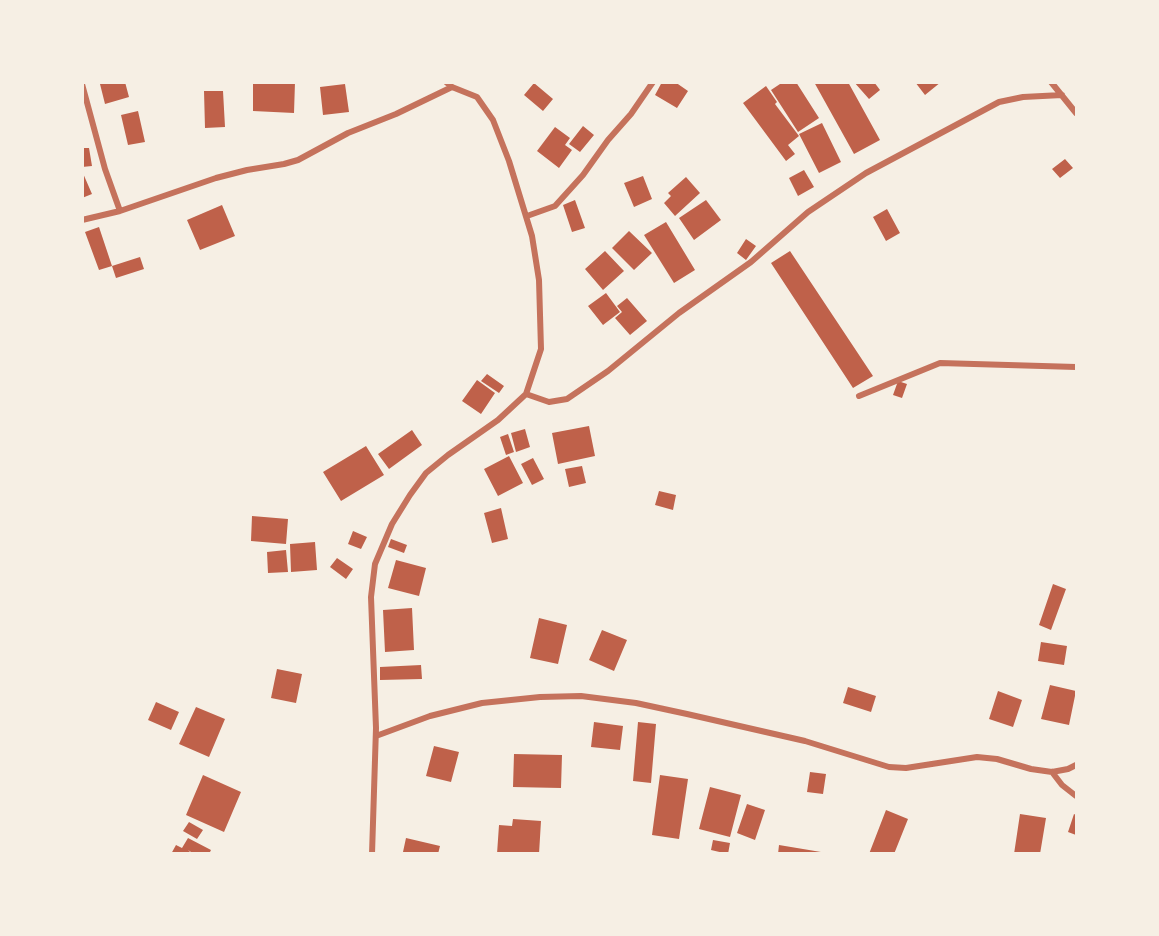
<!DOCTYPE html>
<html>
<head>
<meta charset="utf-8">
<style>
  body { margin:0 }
  #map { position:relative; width:1159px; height:936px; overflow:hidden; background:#f6efe4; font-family:Signika,sans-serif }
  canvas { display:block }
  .frame { position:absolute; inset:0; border:84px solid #f6efe4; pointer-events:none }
</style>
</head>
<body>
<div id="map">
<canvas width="1159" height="936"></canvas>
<div class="frame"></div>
</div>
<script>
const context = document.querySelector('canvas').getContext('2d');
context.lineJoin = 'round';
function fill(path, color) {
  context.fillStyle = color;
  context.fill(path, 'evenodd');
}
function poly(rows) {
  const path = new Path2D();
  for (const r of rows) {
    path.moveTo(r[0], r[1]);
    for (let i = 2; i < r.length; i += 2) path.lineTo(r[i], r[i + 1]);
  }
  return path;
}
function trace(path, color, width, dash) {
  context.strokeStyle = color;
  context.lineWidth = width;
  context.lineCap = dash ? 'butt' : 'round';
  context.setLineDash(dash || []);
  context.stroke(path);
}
fill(poly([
  [103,82,125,82,129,97,105,104,100,84],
  [253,82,295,82,294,113,253,111],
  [662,82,675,82,688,91,677,108,655,95],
  [783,82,796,82,819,118,798,132,771,90],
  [814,82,848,82,880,140,854,154],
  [854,82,874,82,880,90,869,99],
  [915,82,941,82,925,95],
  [534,83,553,99,543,111,524,95],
  [345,84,349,112,323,115,320,87],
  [766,86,777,102,775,104,799,136,788,145,795,154,786,161,743,103],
  [204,91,223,91,225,127,205,128],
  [138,111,145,142,128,145,121,115],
  [822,123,841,162,819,173,799,134],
  [583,126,594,135,580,152,569,144],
  [555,127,570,138,565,145,572,150,559,168,537,151],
  [82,148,89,148,92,166,82,167],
  [1065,159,1073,168,1060,178,1052,169],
  [804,170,814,187,798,196,789,178],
  [82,171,92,194,82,198],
  [643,176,652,199,634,207,624,183],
  [686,177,700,193,675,216,664,203,671,196,668,193],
  [575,200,585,228,572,232,563,205],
  [706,200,721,220,694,240,679,218],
  [222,205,235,236,200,250,187,220],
  [887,209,900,233,886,241,873,217],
  [666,222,695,270,674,283,644,235],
  [99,227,112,266,99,270,85,232],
  [629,231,652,253,634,270,612,248],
  [746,239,756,246,746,260,737,253],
  [605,251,624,271,603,290,585,269],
  [790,251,873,376,853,388,771,263],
  [140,257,144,269,116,278,112,266],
  [606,293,620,312,603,325,588,306],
  [627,298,647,321,630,335,615,318,622,312,617,306],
  [487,374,504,386,499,393,481,381],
  [477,380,495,393,481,414,462,401],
  [898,381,907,384,902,398,893,395],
  [589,426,595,456,558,464,552,433],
  [525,429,530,447,516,452,511,433],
  [412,430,422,445,389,469,378,454],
  [508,434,514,452,506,455,500,437],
  [366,446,384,475,341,501,323,472],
  [509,456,523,483,498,496,484,469],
  [533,458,544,479,532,485,521,464],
  [582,466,586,483,569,487,565,469],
  [659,491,676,495,673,510,655,505],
  [501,508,508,539,492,543,484,513],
  [252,516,288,519,286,544,251,541],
  [353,531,367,537,361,549,348,544],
  [391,539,407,545,404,553,388,547],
  [315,542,317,570,291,572,290,544],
  [286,550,288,572,268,573,267,552],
  [337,558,353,569,346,579,330,567],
  [396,560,426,568,419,596,388,588],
  [1053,584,1066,589,1051,630,1039,625],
  [412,608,414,650,385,652,383,610],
  [539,618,567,625,558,664,530,658],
  [602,630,627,640,614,671,589,660],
  [1041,642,1067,646,1064,665,1038,661],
  [421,665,422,679,380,680,380,667],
  [277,669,302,674,296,703,271,698],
  [1050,685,1076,691,1069,725,1041,719],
  [848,687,876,696,871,712,843,703],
  [998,691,1022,700,1013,727,989,719],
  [156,702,179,712,171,730,148,720],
  [196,707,225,719,209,757,179,744],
  [594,722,623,726,620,750,591,747],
  [638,722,656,724,651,783,633,781],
  [434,746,459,752,451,782,426,776],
  [514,754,562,755,561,788,513,787],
  [810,772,826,774,823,794,807,792],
  [203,775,241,792,224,832,186,815],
  [660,775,688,779,679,839,652,835],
  [710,787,741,795,730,837,699,829],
  [747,804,765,810,755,840,737,833],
  [886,810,908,819,894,854,869,854],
  [1020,814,1046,818,1040,854,1014,854],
  [1074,814,1076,815,1076,835,1068,832],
  [513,819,541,821,539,854,497,854,499,825,512,826],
  [189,822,203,830,197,839,183,831],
  [188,838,211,850,209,854,194,854,188,850,192,854,171,854,176,845,182,848],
  [406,838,440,846,438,854,403,852],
  [713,840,730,843,728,854,711,850],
  [779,845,821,852,821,854,778,854]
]), '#bf614a');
trace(poly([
  [1051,82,1076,113],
  [82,84,105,169,120,211],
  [527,216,555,206,583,175,608,140,631,114,653,82],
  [82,220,120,211,216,178,247,170,284,164,298,160,348,133,396,114,452,87],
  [526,394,549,402,567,399,608,371,679,313,751,262,808,212,866,173,999,102,1023,97,1062,95],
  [859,396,940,363,1076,367],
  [376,736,430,716,482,703,540,697,581,696,636,703,687,714,805,741,889,767,906,768,977,757,997,759,1031,769,1052,772,1068,769,1076,765],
  [1052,772,1062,785,1076,796],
  [372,854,376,728,371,597,375,564,392,524,410,495,426,473,448,455,498,420,526,394,541,349,539,280,532,236,509,161,493,120,477,97,452,87,446,82]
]), '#c5725c', 6);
</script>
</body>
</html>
